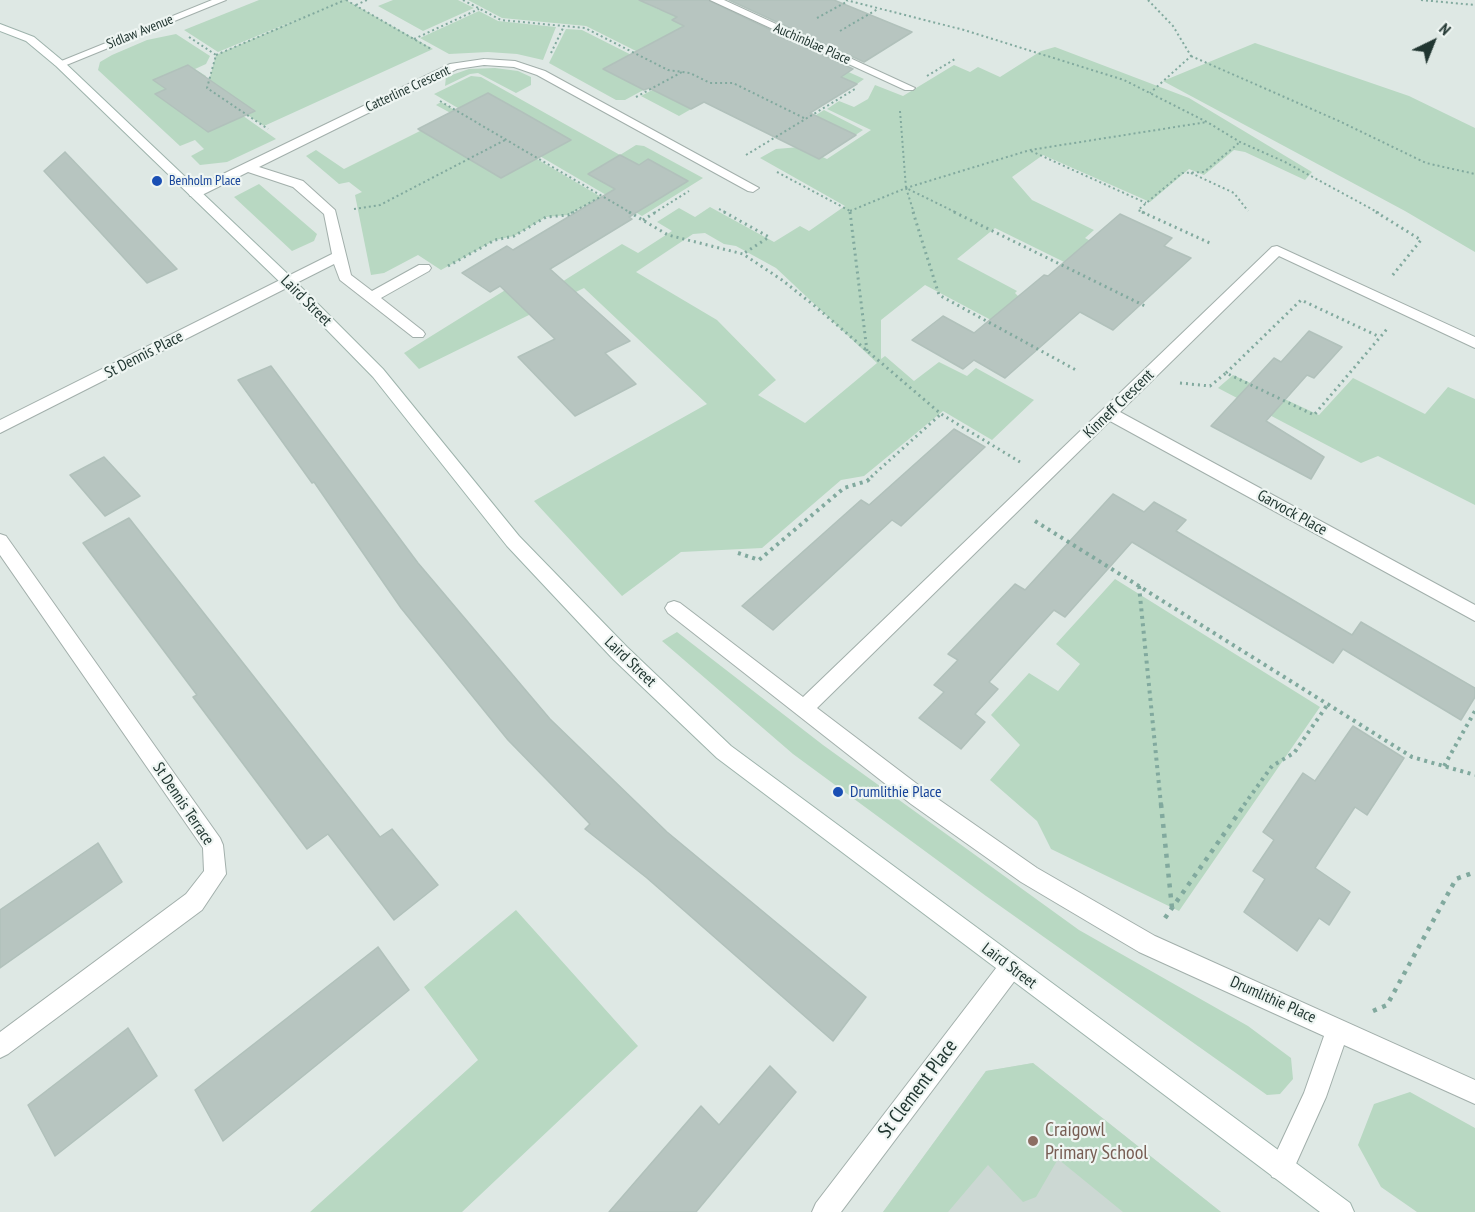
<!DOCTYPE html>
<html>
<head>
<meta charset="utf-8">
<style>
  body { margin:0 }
  #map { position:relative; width:1475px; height:1212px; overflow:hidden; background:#dee8e4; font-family:"PT Sans Narrow",sans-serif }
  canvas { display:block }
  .north { position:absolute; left:1403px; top:12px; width:60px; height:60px; -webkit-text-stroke:4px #eef5f2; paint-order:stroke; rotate:43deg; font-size:16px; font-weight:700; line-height:24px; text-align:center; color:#213631 }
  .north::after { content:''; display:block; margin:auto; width:21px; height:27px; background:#213631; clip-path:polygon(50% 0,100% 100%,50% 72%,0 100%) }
</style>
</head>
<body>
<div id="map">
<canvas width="1475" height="1212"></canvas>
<div class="north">N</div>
</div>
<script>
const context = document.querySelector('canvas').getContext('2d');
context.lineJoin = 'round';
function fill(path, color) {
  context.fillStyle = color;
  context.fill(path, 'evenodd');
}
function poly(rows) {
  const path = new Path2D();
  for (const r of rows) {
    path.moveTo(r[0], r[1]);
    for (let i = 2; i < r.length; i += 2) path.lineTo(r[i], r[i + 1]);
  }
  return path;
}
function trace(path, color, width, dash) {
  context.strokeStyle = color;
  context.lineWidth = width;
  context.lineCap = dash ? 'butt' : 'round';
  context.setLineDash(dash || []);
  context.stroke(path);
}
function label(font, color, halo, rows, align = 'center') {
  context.font = font + ' "PT Sans Narrow",sans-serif';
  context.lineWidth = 4.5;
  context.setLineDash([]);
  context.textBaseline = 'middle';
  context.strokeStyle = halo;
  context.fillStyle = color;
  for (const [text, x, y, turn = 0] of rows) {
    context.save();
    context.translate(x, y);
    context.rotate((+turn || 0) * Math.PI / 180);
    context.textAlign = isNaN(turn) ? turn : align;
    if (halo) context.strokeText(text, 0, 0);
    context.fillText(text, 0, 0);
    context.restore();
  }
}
fill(poly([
  [1033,1063,1221,1212,883,1212,986,1071]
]), '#ccd8d3');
fill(poly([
  [259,0,346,0,433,49,264,126,207,88,216,55,301,18,218,52,184,30],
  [393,0,458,0,474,8,423,31,378,6],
  [468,0,648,0,649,5,660,10,679,0,690,0,864,79,857,84,833,73,839,95,805,116,670,68,586,26,502,18],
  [479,11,498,21,556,27,543,60,517,54,488,52,449,54,420,38],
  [566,29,582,30,671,75,625,100,616,100,549,63],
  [176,34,210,56,206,64,195,69,206,76,204,82,199,85,276,139,227,162,200,165,191,156,204,149,195,140,180,146,98,70,100,62,112,55,147,40],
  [1255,43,1409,96,1475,128,1475,252,1405,211,1163,81],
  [1055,47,1189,98,1312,172,1305,180,1245,152,1234,150,1204,175,1189,169,1150,202,1043,155,1012,177,1032,200,1094,230,1085,238,1141,268,1119,289,995,228,957,259,1017,291,1015,293,1030,308,1008,329,925,285,881,320,881,359,885,356,914,381,939,362,967,376,976,368,1034,400,992,440,943,411,864,476,841,480,762,548,681,552,622,596,534,501,707,404,584,288,419,369,404,353,515,284,538,297,622,244,638,253,672,231,657,222,679,208,695,217,710,207,774,242,800,226,809,231,845,206,760,158,776,149,800,147,827,159,871,130,827,109,839,101,854,107,868,99,875,85,903,96,954,65,970,72,978,67,1000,77,1041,51],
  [705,233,724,244,736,246,776,268,877,363,805,423,758,395,776,380,717,320,636,272,693,234],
  [495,68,518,71,531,77,531,85,516,93,478,73,470,74,445,86,446,77,469,69],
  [682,74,721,92,679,116,641,96],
  [471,76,481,77,620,155,636,145,644,146,703,178,642,216,434,94],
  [441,102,601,197,568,215,546,217,514,236,495,240,441,270,418,255,384,273,371,275,355,195,362,192,349,182,339,184,306,156,316,150,344,169,432,125,456,116,436,105],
  [824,110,863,130,824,156,784,135],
  [259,184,317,234,314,241,292,251,234,197],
  [1233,375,1319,415,1353,378,1425,414,1448,387,1475,399,1475,505,1378,456,1361,463,1218,388],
  [1115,579,1320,707,1179,911,1051,849,1037,821,990,780,1020,745,991,715,1029,673,1058,691,1080,664,1056,644],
  [677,632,823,745,1079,930,1248,1026,1291,1058,1293,1079,1280,1094,1267,1095,986,896,793,754,662,641],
  [516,910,638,1046,462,1212,310,1212,478,1060,424,987],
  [1033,1063,1221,1212,1123,1212,1058,1159,1036,1197,1023,1202,988,1165,948,1212,883,1212,986,1071],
  [1410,1092,1475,1128,1475,1212,1417,1212,1381,1187,1358,1145,1374,1104]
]), '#b8d8c2');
const building = poly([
  [639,0,708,0,853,69,841,77,857,84,810,113,856,135,819,159,704,102,691,109,649,88,644,90,603,69,684,26,672,20,677,17,639,0],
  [729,0,834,0,912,32,864,62,729,0],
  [188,65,255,111,208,132,155,94,166,89,153,80,188,65],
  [488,93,522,112,571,140,501,178,418,129,488,93],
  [65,152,132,222,177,269,147,283,44,171,65,152],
  [620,155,639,165,648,159,688,181,629,217,632,219,550,269,630,341,605,353,636,384,575,416,518,357,555,339,500,286,490,292,462,273,507,246,513,250,615,189,588,174,620,155],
  [1120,214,1172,238,1164,246,1191,258,1113,330,1080,312,1005,378,974,360,963,369,912,340,943,316,974,333,1044,275,1048,276,1120,214],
  [1309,331,1342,347,1314,378,1307,375,1266,421,1324,457,1311,479,1211,426,1274,358,1281,362,1309,331],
  [271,366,418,563,550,719,667,832,866,997,833,1041,647,878,585,829,590,824,508,740,401,608,314,482,312,483,238,380,271,366],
  [954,429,985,447,901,526,892,520,773,630,742,606,861,500,869,505,954,429],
  [104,457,140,496,105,516,70,475,104,457],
  [1113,494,1144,512,1154,502,1186,520,1176,531,1352,635,1361,622,1475,688,1475,697,1461,720,1343,649,1333,663,1132,542,1065,617,1054,610,989,682,998,689,975,714,985,722,961,749,919,718,944,692,934,685,958,660,948,654,1015,584,1025,590,1113,494],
  [129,518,380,837,392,829,438,885,394,920,328,834,307,849,193,697,197,695,83,543,129,518],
  [1353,726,1404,758,1367,815,1355,807,1315,868,1350,892,1329,925,1319,918,1297,951,1244,912,1265,879,1253,871,1274,840,1263,832,1303,773,1315,781,1353,726],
  [98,843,122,882,0,968,0,910,98,843],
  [378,947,409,990,223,1141,195,1090,378,947],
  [128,1028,157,1076,55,1156,28,1105,128,1028],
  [770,1066,796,1092,696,1212,609,1212,701,1106,719,1125,770,1066]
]);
fill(building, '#b7c5c0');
trace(building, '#b1c1bb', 1.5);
const street = poly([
  [212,0,226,0,64,66,60,67,54,64,212,0],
  [710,0,724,0,915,88,913,90,905,90,710,0],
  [484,59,515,61,545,71,759,188,753,192,748,191,537,75,514,67,484,65,457,69,259,167,303,181,335,210,351,275,372,291,419,265,429,265,431,268,429,271,381,298,423,331,425,334,423,337,413,337,340,280,334,264,0,433,0,420,332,254,324,214,293,187,248,172,200,196,190,196,189,193,190,190,450,64,484,59],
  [1277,246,1475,337,1475,348,1279,256,1120,412,1475,605,1475,621,1110,421,817,708,925,790,1037,868,1155,936,1475,1080,1475,1104,1344,1045,1326,1097,1290,1177,1281,1180,1272,1177,1269,1168,1304,1093,1324,1036,1139,952,1021,882,911,804,668,613,665,608,668,603,674,601,680,603,803,697,1272,247,1277,246],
  [0,534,6,536,220,838,223,845,226,874,202,910,8,1054,0,1058,0,1032,186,894,204,871,203,848,0,555,0,534],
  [1011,956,1019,959,1022,967,1019,975,841,1212,812,1212,816,1203,1003,959,1011,956]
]);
const secondary = poly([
  [0,24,34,37,64,62,293,279,383,369,519,536,627,647,731,746,1350,1203,1354,1212,1320,1212,717,758,613,659,507,546,373,377,283,285,56,66,26,41,0,31,0,24]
]);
trace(street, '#a2afab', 2);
trace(secondary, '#9eb3ac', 2);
trace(poly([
  [346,0,431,49],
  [463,0,501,20,585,28,668,70,690,73,710,83,733,83,806,119],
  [846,0,964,30,1124,80,1207,122,1240,142,1285,162,1379,213],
  [1148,0,1173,26,1191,56,1150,93],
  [1421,0,1475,5],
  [356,5,367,0],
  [817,18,848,1],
  [840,31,878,9],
  [189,37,216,55,207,88,268,129],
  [414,39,479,9],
  [551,53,564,26],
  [216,55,345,0],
  [1191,56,1339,121,1426,163,1475,174],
  [927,76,955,59],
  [636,97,682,72],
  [440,101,631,213],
  [900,111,906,188,957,213],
  [1031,151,1146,203],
  [746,155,855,89],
  [777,172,850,211,850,213],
  [1191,173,1234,193,1248,211],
  [906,188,914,213],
  [354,209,380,205,505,140],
  [719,209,727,213],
  [850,211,906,188,1030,150,1207,122],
  [571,213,600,197],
  [654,213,689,191],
  [1145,213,1138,210,1182,173,1204,172,1240,142]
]), '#81a99e', 2, [2, 3]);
trace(poly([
  [629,212,668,235,743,254,782,280,816,307,941,414,1020,462],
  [724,212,769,237,743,254],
  [850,212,867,351],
  [913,212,939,295,1076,370],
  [954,212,1145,306],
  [1142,212,1212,244],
  [1376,212,1421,240,1392,276],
  [643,220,656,212],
  [448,266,495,240,514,236,546,217,568,215,574,212],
  [1226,373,1301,300,1380,337],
  [1180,383,1210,386,1226,373,1314,415,1387,329],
  [871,477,941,414]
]), '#81a99e', 3, [2, 4]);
trace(poly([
  [1035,521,1412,757,1475,775],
  [738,553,759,560,844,488,867,481,873,476],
  [1139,586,1161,805],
  [1444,766,1475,711],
  [1244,805,1272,766,1294,753,1328,704]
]), '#81a99e', 4, [3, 4.5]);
trace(poly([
  [1161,804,1172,908],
  [1165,918,1245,804],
  [1373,1011,1387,1005,1456,879,1475,872]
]), '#81a99e', 4.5, [4, 6]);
fill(street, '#fff');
fill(secondary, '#fff');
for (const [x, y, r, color] of [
  [157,181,6,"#1a4fb4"],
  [838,792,6,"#1a4fb4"],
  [1033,1141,6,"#8d6e63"]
]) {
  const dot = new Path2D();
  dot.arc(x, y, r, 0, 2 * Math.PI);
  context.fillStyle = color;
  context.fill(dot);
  trace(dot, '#eef5f2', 2);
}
label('14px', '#213631', '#eef5f2', [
  ["Sidlaw Avenue",140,32,-22],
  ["Auchinblae Place",812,44,24],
  ["Catterline Crescent",408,89,-25]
]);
label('14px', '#164399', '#eef5f2', [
  ["Benholm Place",169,181]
], 'left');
label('16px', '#213631', '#eef5f2', [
  ["Laird Street",306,301,45],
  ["St Dennis Place",144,355,-27],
  ["Kinneff Crescent",1119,404,-44],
  ["Garvock Place",1292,513,29],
  ["Laird Street",630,662,44],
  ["St Dennis Terrace",183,804,56],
  ["Laird Street",1009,966,37],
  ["Drumlithie Place",1273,1000,24]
]);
label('16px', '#164399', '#eef5f2', [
  ["Drumlithie Place",850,792]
], 'left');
label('20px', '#213631', '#eef5f2', [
  ["St Clement Place",918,1089,-53]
]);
label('20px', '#785e54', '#eef5f2', [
  ["Craigowl",1045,1130],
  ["Primary School",1045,1153]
], 'left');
</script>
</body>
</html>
